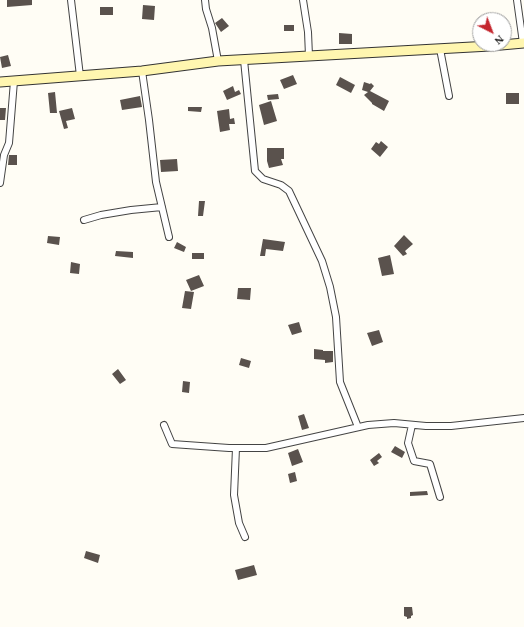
<!DOCTYPE html>
<html>
<head>
<meta charset="utf-8">
<style>
  body { margin:0 }
  #map { position:relative; width:524px; height:627px; overflow:hidden; background:#fffdf5; font-family:"Times New Roman",serif }
  canvas { display:block }
  .north { position:absolute; left:472px; top:12px; width:40px; height:40px; box-sizing:border-box; background:#fff; border:1px solid #a0a0a0; border-radius:50%; rotate:138deg; font-size:11px; font-weight:700; line-height:16px; text-align:center; color:#111 }
  .north::after { content:''; display:block; margin:auto; width:14px; height:18px; background:#c4262e; clip-path:polygon(50% 0,100% 100%,50% 72%,0 100%) }
</style>
</head>
<body>
<div id="map">
<canvas width="524" height="627"></canvas>
<div class="north">N</div>
</div>
<script>
const context = document.querySelector('canvas').getContext('2d');
context.lineJoin = 'round';
function fill(path, color) {
  context.fillStyle = color;
  context.fill(path, 'evenodd');
}
function poly(rows) {
  const path = new Path2D();
  for (const r of rows) {
    path.moveTo(r[0], r[1]);
    for (let i = 2; i < r.length; i += 2) path.lineTo(r[i], r[i + 1]);
  }
  return path;
}
function trace(path, color, width, dash) {
  context.strokeStyle = color;
  context.lineWidth = width;
  context.lineCap = dash ? 'butt' : 'round';
  context.setLineDash(dash || []);
  context.stroke(path);
}
fill(poly([
  [7,0,32,0,32,5,7,7],
  [143,5,155,6,154,20,142,19],
  [100,7,113,7,113,15,100,15],
  [222,18,229,26,221,32,215,23],
  [284,25,294,25,294,31,284,31],
  [339,33,352,34,352,44,339,44],
  [8,55,11,66,2,68,0,57],
  [293,75,297,84,284,89,280,80],
  [340,77,355,85,351,93,336,85],
  [364,82,370,84,371,83,374,86,370,91,389,101,384,111,372,104,372,103,364,95,368,92,362,90],
  [233,86,235,92,239,90,241,94,227,100,223,91],
  [55,92,57,113,50,113,48,93],
  [506,93,519,93,519,104,506,104],
  [278,94,279,99,268,100,267,95],
  [140,96,142,107,122,110,120,100],
  [271,101,277,121,264,125,259,105],
  [188,107,202,107,201,112,188,111],
  [0,108,6,108,5,120,0,120],
  [72,108,75,119,66,121,68,128,64,129,59,111],
  [229,109,230,119,234,118,235,124,229,124,230,130,220,132,217,111],
  [381,141,388,147,380,157,371,149,376,142,379,144],
  [267,148,284,148,284,159,281,159,283,165,269,168,267,161],
  [9,155,17,155,17,165,8,165],
  [177,159,178,171,161,172,160,160],
  [199,201,205,201,203,216,198,216],
  [404,235,413,244,405,251,407,254,403,256,394,246],
  [48,236,60,237,59,245,47,243],
  [263,239,285,242,283,251,266,249,265,256,260,256],
  [177,242,186,247,184,252,174,248],
  [116,251,133,252,133,258,115,256],
  [192,253,204,253,204,259,192,259],
  [390,255,394,274,382,276,378,258],
  [71,262,80,264,79,274,70,273],
  [199,275,204,286,191,291,186,280],
  [238,288,251,288,250,300,237,299],
  [185,291,194,292,191,309,182,308],
  [299,322,302,332,292,335,288,325],
  [379,330,383,342,372,346,367,333],
  [314,349,323,350,323,351,333,351,333,362,325,363,325,360,314,359],
  [241,358,251,361,249,368,239,365],
  [118,369,126,380,120,384,112,374],
  [183,381,190,382,189,393,182,392],
  [304,414,309,428,302,430,298,416],
  [395,446,405,452,402,458,391,452],
  [298,449,303,462,292,466,288,453],
  [379,453,382,457,377,461,379,463,374,466,370,460],
  [295,472,297,481,290,483,288,474],
  [427,491,428,495,410,496,410,492],
  [86,551,100,555,98,563,84,558],
  [254,565,257,575,238,580,235,570],
  [404,607,412,607,413,615,411,616,411,618,407,619,407,617,404,616]
]), '#5a524d');
const minor = poly([
  [71,0,80,76],
  [205,0,206,9,212,28,218,61],
  [303,0,308,32,309,56],
  [517,0,523,43],
  [440,49,449,96],
  [244,60,255,171,263,179,281,185,289,191,322,261,330,287,336,317,340,382,358,427],
  [142,71,149,120,156,182,169,237],
  [0,183,4,155,9,143,14,81],
  [84,220,101,215,131,210,162,207],
  [164,425,172,444,229,448,266,448,368,425,394,423,426,426,451,426,524,418],
  [412,425,408,443,414,461,430,464,440,497],
  [236,448,234,495,239,523,245,537]
]);
const secondary = poly([
  [0,82,142,71,218,61,490,46,524,43]
]);
trace(minor, '#444', 8);
trace(secondary, '#333', 11);
trace(minor, '#fff', 6);
trace(secondary, '#fff6b0', 9);
</script>
</body>
</html>
